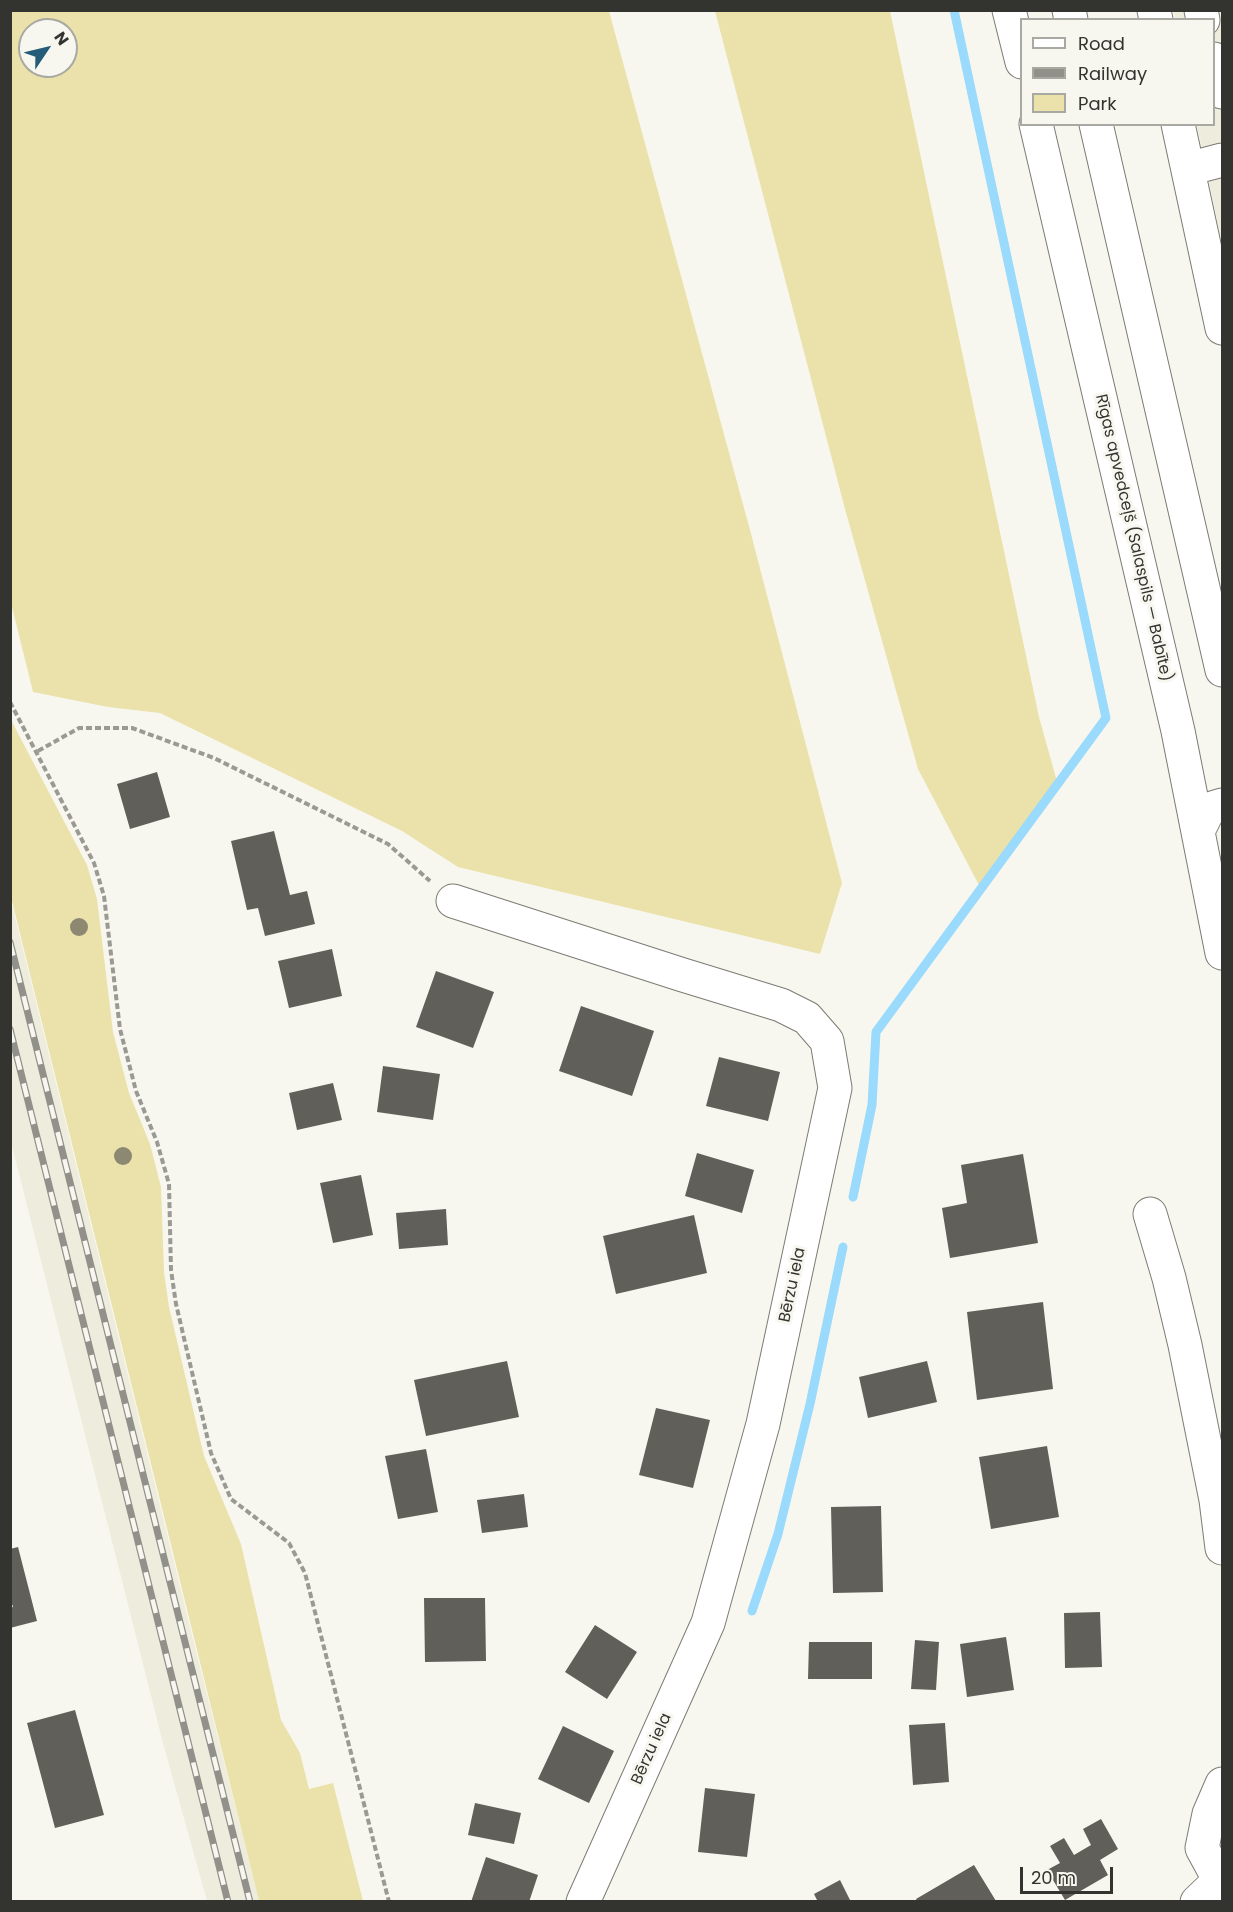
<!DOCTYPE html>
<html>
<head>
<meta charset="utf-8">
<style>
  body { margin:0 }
  #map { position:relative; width:1233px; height:1912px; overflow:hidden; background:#f8f7ef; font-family:Poppins,sans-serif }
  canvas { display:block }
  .frame { position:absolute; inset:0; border:12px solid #333330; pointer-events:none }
  .legend { position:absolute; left:1020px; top:18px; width:195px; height:108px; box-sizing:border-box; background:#f8f7ef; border:2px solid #a9a9a3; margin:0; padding:8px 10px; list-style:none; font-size:18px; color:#333330 }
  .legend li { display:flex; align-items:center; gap:12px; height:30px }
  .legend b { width:30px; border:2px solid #a9a9a3 }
  .north { position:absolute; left:18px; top:18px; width:60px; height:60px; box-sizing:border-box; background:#f8f7ef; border:2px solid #a9a9a3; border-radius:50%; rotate:55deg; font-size:16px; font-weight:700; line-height:24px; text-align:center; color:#333330 }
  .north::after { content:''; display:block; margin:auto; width:21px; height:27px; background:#255c77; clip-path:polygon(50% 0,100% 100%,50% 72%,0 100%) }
  .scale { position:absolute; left:1020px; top:1867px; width:93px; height:27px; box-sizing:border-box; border:3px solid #333330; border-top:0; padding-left:8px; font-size:18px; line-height:21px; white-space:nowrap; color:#333330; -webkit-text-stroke:4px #f8f7ef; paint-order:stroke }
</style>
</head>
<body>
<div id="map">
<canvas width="1233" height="1912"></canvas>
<div class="frame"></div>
<ul class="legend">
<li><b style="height:8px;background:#fff"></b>Road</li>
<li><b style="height:8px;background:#91908b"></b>Railway</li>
<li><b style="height:16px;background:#eae2aa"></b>Park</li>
</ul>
<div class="north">N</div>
<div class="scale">20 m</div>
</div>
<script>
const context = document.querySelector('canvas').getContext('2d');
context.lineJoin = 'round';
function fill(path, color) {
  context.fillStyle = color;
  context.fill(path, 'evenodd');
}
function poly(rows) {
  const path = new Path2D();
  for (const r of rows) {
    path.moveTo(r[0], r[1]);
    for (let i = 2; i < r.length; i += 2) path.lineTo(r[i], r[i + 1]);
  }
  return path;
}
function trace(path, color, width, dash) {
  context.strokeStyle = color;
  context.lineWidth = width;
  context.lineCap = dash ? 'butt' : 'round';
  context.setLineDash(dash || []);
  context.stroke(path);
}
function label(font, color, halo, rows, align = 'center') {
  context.font = font + ' Poppins,sans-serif';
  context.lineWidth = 6;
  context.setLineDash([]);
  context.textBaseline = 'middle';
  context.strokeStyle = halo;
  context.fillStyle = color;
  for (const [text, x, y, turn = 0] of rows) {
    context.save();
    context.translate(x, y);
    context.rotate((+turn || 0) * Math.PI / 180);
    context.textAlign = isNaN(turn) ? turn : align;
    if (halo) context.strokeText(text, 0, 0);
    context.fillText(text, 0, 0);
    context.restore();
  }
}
fill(poly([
  [1174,11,1222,11,1222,243,1197,125,1214,124,1214,20,1175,19],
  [10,897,192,1635,259,1901,207,1901,164,1747,17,1166,10,1139]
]), '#eeecdd');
fill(poly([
  [10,11,609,11,750,530,842,883,820,954,458,867,402,831,160,713,108,707,33,692,10,599],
  [30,30,66,30,66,66,30,66],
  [715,11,890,11,1039,717,1058,785,981,889,918,769,845,509],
  [10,718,87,865,97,899,113,1032,129,1093,150,1144,161,1187,164,1272,169,1307,204,1456,241,1544,281,1720,300,1753,309,1789,333,1783,363,1901,259,1901,11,897]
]), '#eae2aa');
trace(poly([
  [853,1197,872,1105,876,1032,1106,718,954,10],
  [752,1611,778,1534,810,1404,843,1247]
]), '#9adafc', 9);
fill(poly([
  [157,772,170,817,130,829,117,784],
  [274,831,290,895,307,891,315,924,265,936,258,908,247,910,231,841],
  [332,949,342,996,289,1008,278,961],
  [436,971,494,992,473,1048,416,1027],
  [581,1006,654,1031,632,1096,559,1071],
  [719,1057,780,1072,768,1121,706,1106],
  [383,1066,440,1074,433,1120,377,1112],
  [333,1083,342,1120,297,1130,289,1093],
  [697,1153,754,1170,742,1213,685,1196],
  [1023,1154,1038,1243,950,1258,942,1208,967,1203,961,1165],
  [361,1175,373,1235,333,1243,320,1183],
  [446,1209,448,1245,399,1249,396,1213],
  [694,1215,707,1273,616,1294,603,1236],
  [1043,1302,1053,1389,977,1400,967,1312],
  [507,1361,519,1417,426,1436,414,1380],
  [927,1361,937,1402,868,1418,859,1377],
  [656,1408,710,1420,693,1488,639,1475],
  [1047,1446,1059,1517,991,1529,979,1457],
  [426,1449,438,1512,398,1519,385,1456],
  [524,1494,528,1527,482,1533,477,1500],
  [881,1506,883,1592,833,1593,831,1507],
  [18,1547,37,1621,10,1628,10,1608,13,1607,10,1598,10,1549],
  [424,1598,485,1598,486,1661,425,1662],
  [1100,1612,1102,1667,1065,1668,1064,1613],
  [595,1625,637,1652,607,1699,565,1672],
  [1006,1637,1014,1690,967,1697,960,1644],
  [915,1640,939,1642,936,1690,911,1689],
  [809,1642,872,1642,872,1679,808,1679],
  [75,1710,104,1815,55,1828,27,1723],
  [945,1723,949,1782,913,1785,909,1725],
  [563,1726,614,1751,589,1803,538,1779],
  [705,1788,755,1794,747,1857,698,1852],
  [475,1803,521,1813,514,1844,468,1835],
  [1101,1819,1118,1849,1100,1860,1108,1875,1065,1900,1047,1870,1060,1863,1050,1846,1064,1838,1074,1855,1091,1845,1083,1829],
  [486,1857,538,1875,529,1902,471,1902],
  [974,1865,996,1901,917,1902,916,1899],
  [840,1880,851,1902,818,1902,814,1894]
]), '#605f59');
const minor = poly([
  [1154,10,1156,20],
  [1201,10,1203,20],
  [1214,59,1222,92],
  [1178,124,1222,328],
  [1188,169,1222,160],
  [453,901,683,975,781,1005,807,1018,827,1041,835,1088,763,1424,708,1623,583,1902],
  [1150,1214,1169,1278,1185,1345,1216,1500,1222,1548],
  [1220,1881,1202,1848,1209,1814,1222,1784],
  [1197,1902,1222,1878]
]);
const highway = poly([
  [1009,10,1022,62],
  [1069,10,1071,20],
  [1036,124,1178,731,1222,953],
  [1096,124,1222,670],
  [1198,831,1209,809,1222,805]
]);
trace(minor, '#7c7b74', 35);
trace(highway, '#7c7b74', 35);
trace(poly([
  [10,702,94,863,104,896,120,1029,136,1091,157,1142,169,1184,171,1270,176,1304,211,1453,231,1499,289,1543,305,1573,389,1902],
  [38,751,79,728,132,728,214,758,388,844,430,881]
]), '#9a9993', 4, [6, 3]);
trace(minor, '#fff', 33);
trace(highway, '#fff', 33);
const rail = poly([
  [10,942,250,1902],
  [10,1029,228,1902]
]);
trace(rail, '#91908b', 7);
trace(rail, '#f8f7ef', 4.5, [14]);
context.fillStyle = '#8c8872';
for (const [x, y] of [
  [79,927],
  [123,1156]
]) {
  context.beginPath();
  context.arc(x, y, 9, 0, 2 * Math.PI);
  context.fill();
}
label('16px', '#333330', '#f8f7ef', [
  ["Rīgas apvedceļš (Salaspils — Babīte)",1133,538,77],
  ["Bērzu iela",793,1285,-78],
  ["Bērzu iela",652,1749,-66]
]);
</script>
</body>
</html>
